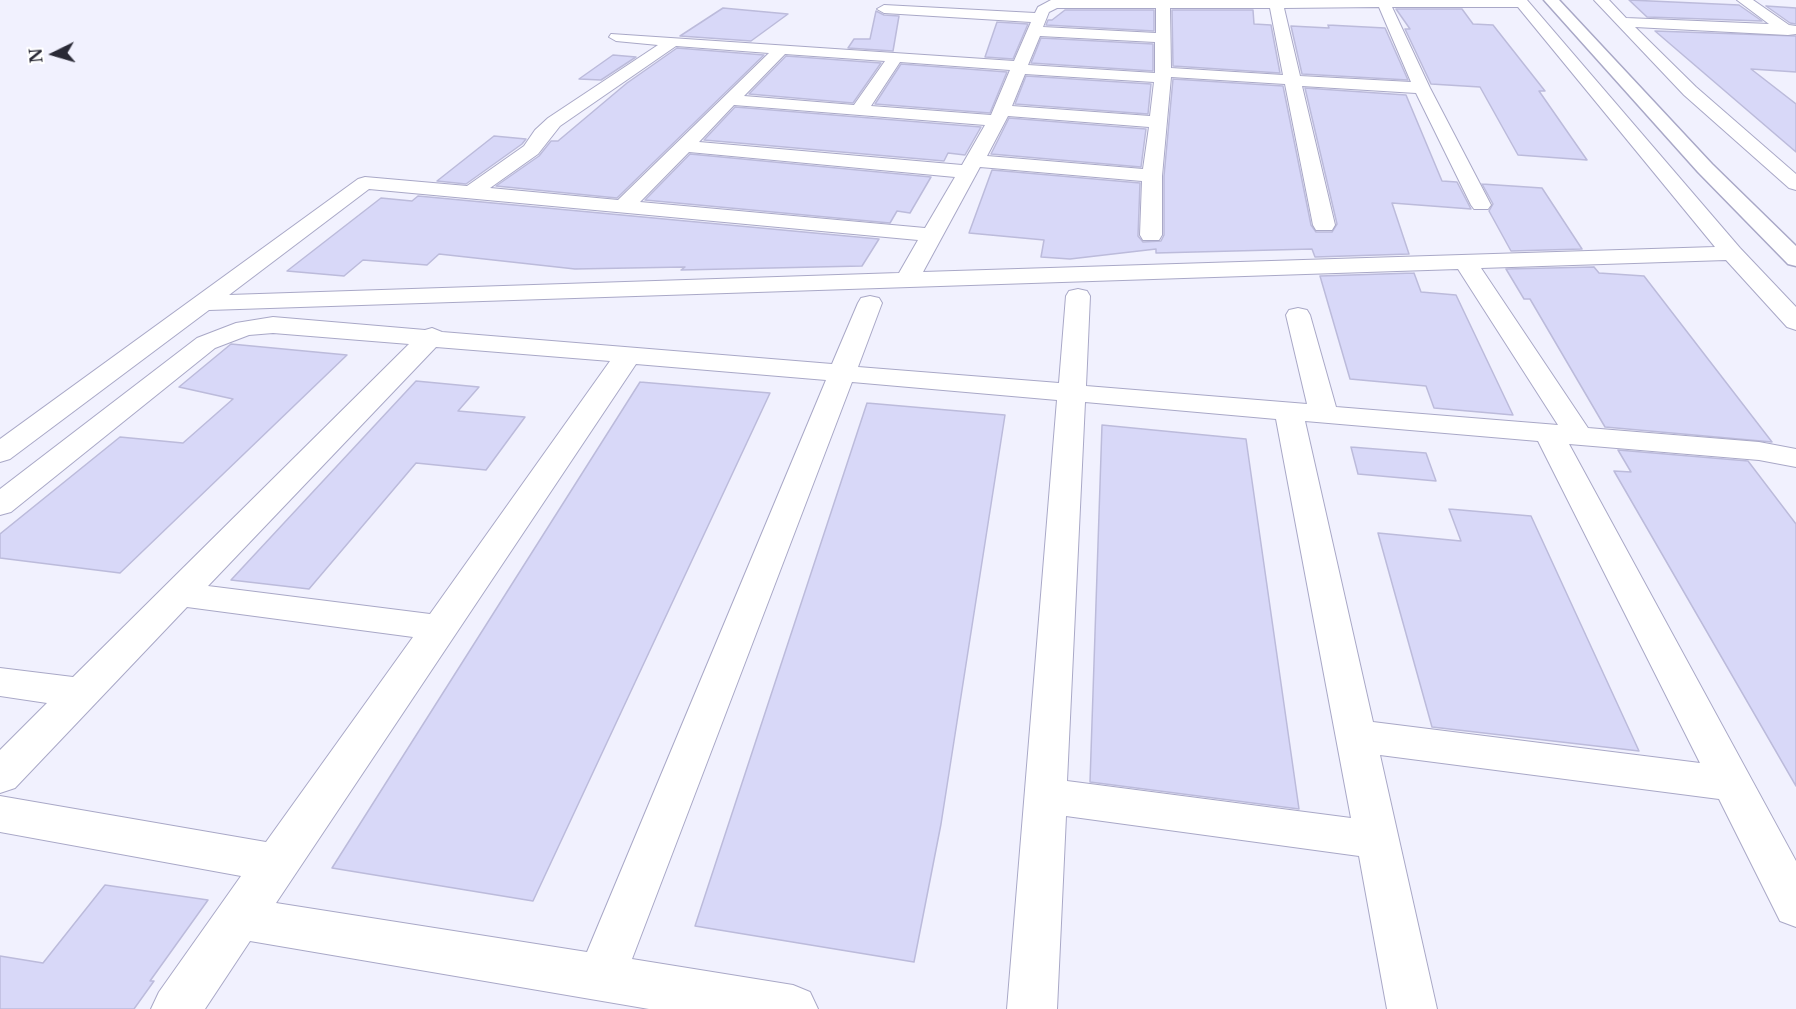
<!DOCTYPE html>
<html>
<head>
<meta charset="utf-8">
<style>
  body { margin:0 }
  #map { position:relative; width:1796px; height:1009px; overflow:hidden; background:#f1f1fe; font-family:"Libre Baskerville",serif }
  canvas { display:block }
  .north { position:absolute; left:24px; top:24px; width:60px; height:60px; -webkit-text-stroke:4px #fff; paint-order:stroke; rotate:265deg; font-size:16px; font-weight:700; line-height:24px; text-align:center; color:#2a2a36 }
  .north::after { content:''; display:block; margin:auto; width:21px; height:27px; background:#2a2a36; clip-path:polygon(50% 0,100% 100%,50% 72%,0 100%) }
</style>
</head>
<body>
<div id="map">
<canvas width="1796" height="1009"></canvas>
<div class="north">N</div>
</div>
<script>
const context = document.querySelector('canvas').getContext('2d');
context.lineJoin = 'round';
function fill(path, color) {
  context.fillStyle = color;
  context.fill(path, 'evenodd');
}
function poly(rows) {
  const path = new Path2D();
  for (const r of rows) {
    path.moveTo(r[0], r[1]);
    for (let i = 2; i < r.length; i += 2) path.lineTo(r[i], r[i + 1]);
  }
  return path;
}
function trace(path, color, width, dash) {
  context.strokeStyle = color;
  context.lineWidth = width;
  context.lineCap = dash ? 'butt' : 'round';
  context.setLineDash(dash || []);
  context.stroke(path);
}
const building = poly([
  [1629,0,1739,5,1762,21,1647,17,1629,0],
  [1766,6,1796,8,1796,24,1790,23,1766,6],
  [723,8,788,14,751,41,680,36,723,8],
  [1396,9,1462,9,1473,24,1493,25,1545,91,1539,91,1587,160,1518,155,1480,87,1431,84,1405,29,1410,29,1396,9],
  [1065,10,1154,10,1154,31,1046,25,1048,20,1052,20,1065,10],
  [1172,10,1253,10,1254,24,1271,25,1280,73,1173,66,1172,10],
  [876,11,884,15,899,16,893,51,848,48,854,39,870,39,876,11],
  [997,22,1028,24,1013,59,985,57,997,22],
  [1328,25,1385,28,1408,80,1302,74,1291,26,1329,28,1328,25],
  [1655,31,1796,36,1796,72,1751,69,1796,104,1796,152,1655,31],
  [1041,38,1153,44,1153,71,1031,63,1041,38],
  [677,48,764,55,617,198,496,186,539,156,551,141,558,141,627,83,677,48],
  [613,55,636,57,601,80,579,79,613,55],
  [786,56,881,63,853,103,749,94,786,56],
  [901,64,1007,72,990,113,875,104,901,64],
  [1026,76,1151,84,1148,114,1015,104,1026,76],
  [1173,79,1283,86,1311,225,1316,232,1332,232,1337,224,1305,88,1406,95,1442,181,1457,182,1471,209,1392,203,1409,254,1315,257,1312,249,1156,253,1156,249,1070,259,1041,257,1044,240,969,233,992,170,1140,183,1138,236,1143,242,1161,241,1164,235,1164,176,1173,79],
  [735,107,981,127,965,155,948,153,944,161,704,140,735,107],
  [1009,118,1146,129,1141,167,991,154,1009,118],
  [494,136,526,139,522,144,466,184,437,181,494,136],
  [690,154,931,177,910,213,897,211,890,223,645,200,690,154],
  [1482,184,1542,188,1582,249,1511,251,1489,211,1493,204,1482,184],
  [418,196,879,239,862,266,681,270,685,267,575,269,439,254,427,265,363,260,344,276,287,271,381,198,412,201,418,196],
  [1594,267,1599,273,1644,276,1772,442,1605,427,1530,299,1524,299,1506,269,1594,267],
  [1414,273,1421,292,1456,295,1513,415,1434,408,1426,386,1350,379,1320,276,1414,273],
  [231,344,347,355,120,573,0,558,0,534,120,437,183,443,233,399,179,387,231,344],
  [416,381,479,387,458,411,525,417,486,470,416,463,309,589,231,580,416,381],
  [640,382,770,393,533,901,332,868,640,382],
  [867,403,1005,415,941,824,914,962,695,926,867,403],
  [1102,425,1246,439,1299,809,1090,782,1102,425],
  [1351,447,1426,453,1436,481,1358,474,1351,447],
  [1618,450,1748,461,1796,524,1796,786,1614,471,1631,472,1618,450],
  [1449,509,1531,516,1639,751,1432,727,1378,533,1461,541,1449,509],
  [105,885,208,900,150,981,154,981,134,1009,0,1009,0,956,43,963,105,885]
]);
fill(building, '#d8d8f8');
trace(building, '#bcbbdb', 1.5);
const minor = poly([
  [1051,0,1527,0,1740,248,1796,307,1796,330,1787,327,1726,260,1481,268,1588,428,1759,442,1796,449,1796,467,1759,460,1569,444,1796,861,1796,927,1780,921,1719,799,1380,755,1437,1009,1387,1009,1359,856,1066,816,1057,1009,1007,1009,1057,400,852,382,632,959,793,985,810,992,818,1009,649,1009,250,941,205,1009,151,1009,159,992,241,876,0,832,0,796,266,842,413,637,187,607,15,788,0,793,0,750,47,703,0,696,0,668,73,677,409,344,273,333,249,335,215,348,11,512,0,515,0,489,197,338,236,323,273,317,425,330,432,328,442,332,832,364,858,303,861,298,870,296,879,298,882,303,858,367,1059,383,1066,296,1069,291,1078,289,1087,291,1090,296,1086,386,1307,404,1286,315,1289,310,1298,308,1307,310,1310,315,1336,407,1558,425,1458,269,209,310,10,459,0,462,0,439,358,179,365,177,467,186,524,146,535,130,548,118,658,45,616,41,609,37,611,34,1014,61,1031,22,884,13,877,9,884,5,1035,13,1038,7,1051,0],
  [1379,7,1411,82,1300,76,1284,8,1379,7],
  [1392,7,1518,7,1715,247,923,272,980,167,1142,181,1140,235,1143,240,1159,240,1162,235,1162,176,1171,77,1285,84,1313,225,1316,230,1332,230,1335,225,1302,86,1416,93,1471,205,1474,209,1488,209,1491,205,1430,88,1392,7],
  [1057,8,1156,8,1156,33,1043,27,1049,12,1057,8],
  [1170,8,1270,8,1283,75,1171,68,1170,8],
  [1040,36,1155,42,1155,73,1028,65,1040,36],
  [676,46,769,53,618,200,490,188,538,154,560,126,676,46],
  [785,54,885,61,854,105,744,96,785,54],
  [900,62,1010,70,991,115,871,106,900,62],
  [1025,74,1154,82,1150,116,1012,106,1025,74],
  [734,105,985,125,962,165,699,142,734,105],
  [1008,116,1149,127,1143,169,987,156,1008,116],
  [689,152,955,177,925,228,640,202,689,152],
  [369,189,918,240,899,273,229,295,369,189],
  [436,347,610,361,430,614,208,586,436,347],
  [636,364,826,380,587,952,276,903,636,364],
  [1085,402,1276,419,1351,818,1067,781,1085,402],
  [1305,421,1538,441,1700,763,1373,722,1305,421],
  [1594,0,1609,0,1626,18,1769,24,1737,0,1753,0,1789,25,1796,26,1796,34,1788,35,1635,27,1696,87,1796,174,1796,190,1789,188,1684,95,1594,0]
]);
const tertiary = poly([
  [1544,0,1559,0,1712,164,1796,246,1796,266,1788,264,1698,172,1544,0]
]);
trace(minor, '#a9a8c7', 2);
trace(tertiary, '#a9a8c7', 3);
fill(minor, '#fff');
fill(tertiary, '#fff');
</script>
</body>
</html>
